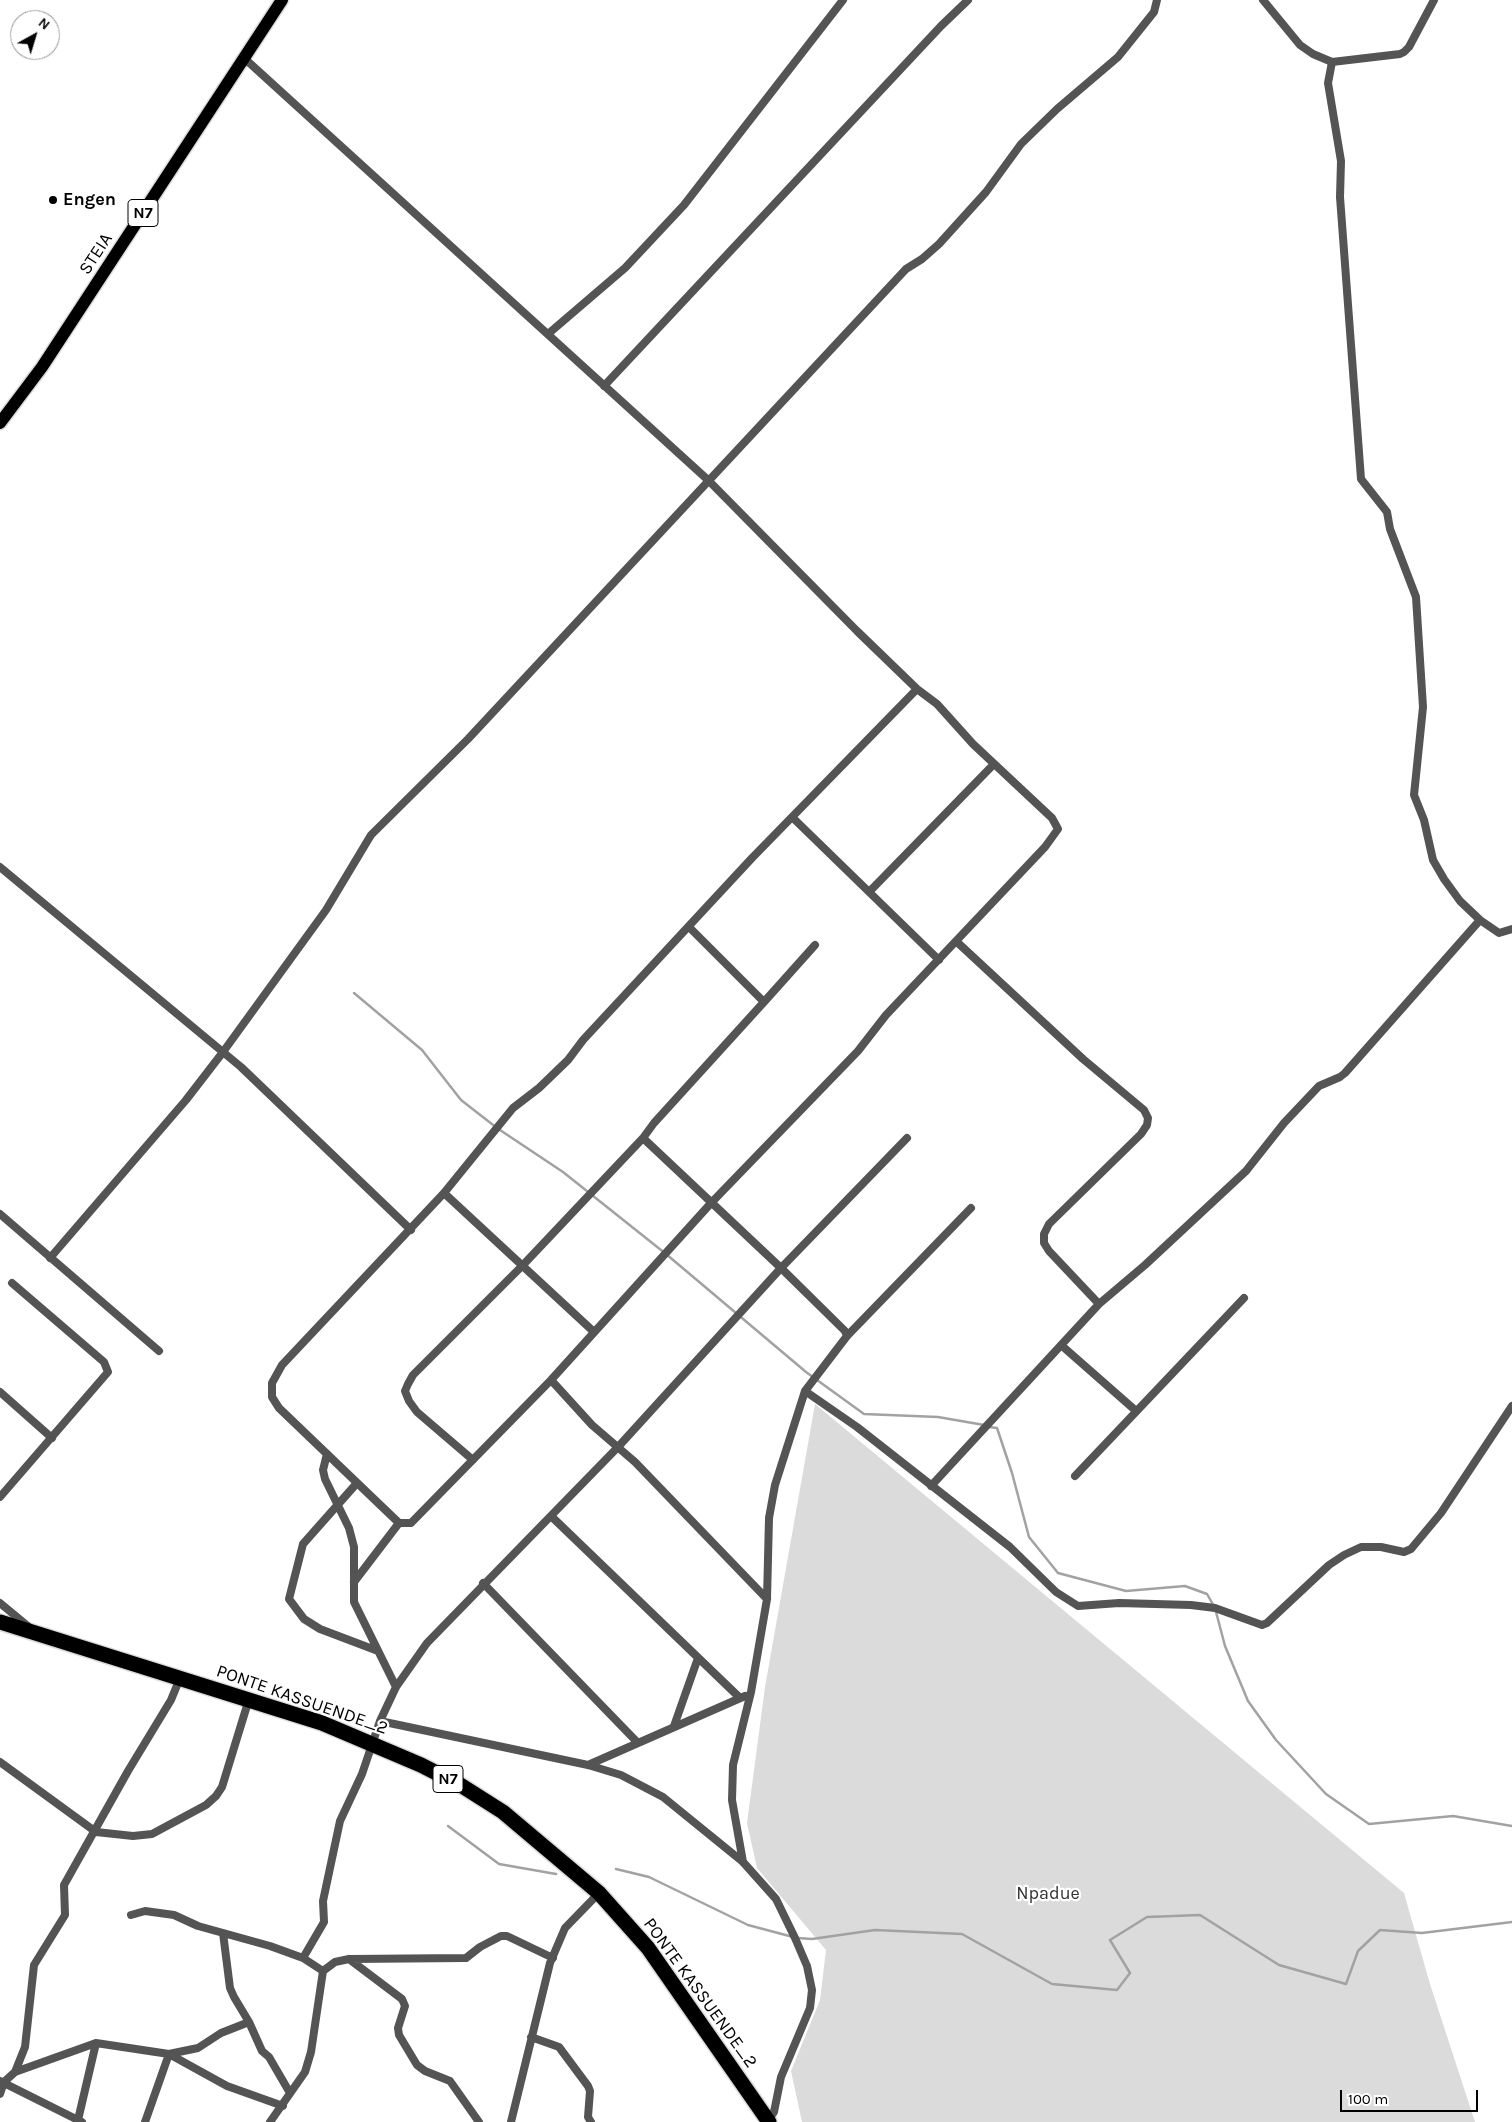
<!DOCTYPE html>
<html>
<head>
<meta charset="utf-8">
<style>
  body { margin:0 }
  #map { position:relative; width:1512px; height:2122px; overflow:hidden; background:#fff; font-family:Karla,sans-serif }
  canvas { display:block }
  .north { position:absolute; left:10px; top:10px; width:50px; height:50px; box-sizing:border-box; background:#fff; border:1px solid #999; border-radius:50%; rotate:39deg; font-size:14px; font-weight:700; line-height:20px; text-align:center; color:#000 }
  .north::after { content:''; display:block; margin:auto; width:18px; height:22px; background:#000; clip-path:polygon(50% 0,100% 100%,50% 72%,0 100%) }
  .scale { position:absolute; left:1340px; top:2090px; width:138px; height:22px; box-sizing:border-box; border:2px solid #000; border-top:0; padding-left:6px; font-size:15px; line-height:18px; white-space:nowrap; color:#000; -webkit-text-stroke:4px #fff; paint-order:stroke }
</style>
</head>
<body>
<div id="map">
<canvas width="1512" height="2122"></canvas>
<div class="north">N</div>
<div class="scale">100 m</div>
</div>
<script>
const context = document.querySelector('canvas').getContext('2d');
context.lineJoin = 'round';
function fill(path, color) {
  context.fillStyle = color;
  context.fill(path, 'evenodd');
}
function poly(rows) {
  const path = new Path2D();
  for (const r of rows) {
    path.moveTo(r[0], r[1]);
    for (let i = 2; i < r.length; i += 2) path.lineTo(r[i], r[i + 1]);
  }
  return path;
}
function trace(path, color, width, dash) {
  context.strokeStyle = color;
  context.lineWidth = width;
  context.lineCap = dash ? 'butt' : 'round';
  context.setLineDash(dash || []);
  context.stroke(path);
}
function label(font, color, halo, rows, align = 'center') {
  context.font = font + ' Karla,sans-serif';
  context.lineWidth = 4.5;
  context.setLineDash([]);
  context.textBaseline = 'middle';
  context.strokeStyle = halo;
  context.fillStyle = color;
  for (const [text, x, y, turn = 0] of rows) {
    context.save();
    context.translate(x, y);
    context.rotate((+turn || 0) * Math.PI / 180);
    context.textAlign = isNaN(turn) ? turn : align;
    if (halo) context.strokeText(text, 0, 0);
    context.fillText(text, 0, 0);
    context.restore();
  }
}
fill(poly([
  [815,1404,1404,1893,1430,1984,1475,2122,802,2122,791,2071,820,2000,826,1950,757,1868,747,1823,765,1687]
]), '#dbdbdb');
trace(poly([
  [354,993,422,1050,461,1100,497,1128,563,1172,666,1254,806,1372,864,1414,938,1417,984,1425],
  [989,1427,997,1428,1012,1473,1029,1537,1058,1573,1126,1591,1185,1586,1207,1594,1215,1608,1225,1646,1248,1701,1276,1740,1326,1794,1369,1824,1453,1816,1512,1826],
  [448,1826,499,1864,556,1874],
  [616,1869,649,1877,748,1925,793,1937],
  [798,1938,812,1939,875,1930,962,1934,1052,1984,1117,1990,1130,1973,1110,1940,1147,1917,1200,1915,1279,1965,1346,1984,1358,1951,1380,1930,1422,1933,1512,1922]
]), '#a2a2a2', 2.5);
const primary = poly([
  [0,423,42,367,282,0]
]);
const highway = poly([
  [0,1622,322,1723,421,1765,462,1786,503,1812,599,1893,648,1948,769,2122]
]);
trace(primary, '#dbdbdb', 15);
trace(highway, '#dbdbdb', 18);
trace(poly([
  [1263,0,1300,45,1313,54,1332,62,1400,54,1404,52,1409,47,1434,0],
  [244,58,708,480,857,631,917,689,937,704,973,744,1052,818,1058,829,1045,847,886,1015,858,1051,712,1202,551,1380,411,1523,399,1523,279,1408,272,1397,272,1383,282,1365,444,1193,513,1108,539,1088,568,1060,583,1040,752,858,917,689],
  [1332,62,1328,83,1341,161,1340,197,1361,479,1387,512,1390,529,1416,597,1423,707,1414,795,1424,820,1433,860,1444,879,1460,901,1480,920,1499,933,1512,929],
  [548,334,625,268,684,205,843,0],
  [604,386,941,26,968,0],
  [792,817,939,960],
  [0,867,241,1067,411,1230],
  [870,891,994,764],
  [689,927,764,1002,654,1123,643,1138,781,1268,845,1331,847,1336],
  [957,942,1083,1059,1144,1110,1148,1118,1147,1125,1141,1134,1049,1224,1044,1234,1044,1243,1049,1251,1099,1304,1145,1265,1246,1171,1284,1123,1319,1086,1340,1077,1345,1073,1480,920],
  [764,1002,815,945],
  [444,1193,594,1332],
  [0,1214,159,1351],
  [50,1258,186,1100,223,1052,326,910,371,835,468,739,906,269,922,259,939,244,986,192,1021,144,1057,109,1118,57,1154,12,1157,0],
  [1061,1345,1135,1410],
  [551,1380,592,1425,635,1462,767,1599],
  [805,1391,857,1427,1010,1547,1056,1592,1078,1606,1119,1603,1191,1605,1215,1608,1262,1625,1267,1623,1329,1565,1344,1555,1361,1547,1381,1547,1404,1552,1411,1549,1441,1513,1512,1406],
  [0,1392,52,1438],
  [327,1454,323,1470,325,1479,349,1528,354,1547,354,1602,396,1687],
  [473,1460,417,1412,409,1401,405,1391,408,1384,413,1375,523,1265,643,1138],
  [1075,1476,1244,1298],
  [357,1483,303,1544,289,1599,304,1619,320,1629,378,1651],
  [931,1486,1099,1304],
  [0,1497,108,1372,104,1362,12,1283],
  [551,1516,740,1698],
  [354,1582,399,1523],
  [483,1583,637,1742],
  [0,1603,29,1627],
  [380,1721,396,1687,427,1643,618,1447,781,1268,907,1138],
  [674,1726,698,1658],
  [0,1762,96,1832,133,1836,152,1834,206,1805,216,1796,222,1787,249,1699],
  [588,1765,745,1696],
  [743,1862,732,1800,733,1765,751,1692,767,1599,769,1518,775,1485,805,1391,847,1336,971,1208],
  [131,1915,145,1911,174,1915,198,1926,270,1946,303,1958],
  [223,1933,230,1988,234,1997,249,2022,262,2051,269,2057,290,2093],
  [349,1959,402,1999,405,2006,398,2028,399,2035,417,2065,425,2071,450,2081,479,2122],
  [323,1971,303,1958,324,1922,323,1901,340,1821,362,1774,380,1721,588,1765,621,1775,663,1797,743,1862,776,1899,795,1938,807,1966,812,1990,810,2008,781,2077,774,2112,768,2120],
  [531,2037,559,2047,588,2086,590,2091,588,2117,591,2122],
  [15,2072,25,2047,34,1965,65,1915,64,1885,128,1771,171,1700,180,1678],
  [0,2081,82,2122],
  [0,2094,4,2082,15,2072,96,2043,169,2054,227,2086,283,2106],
  [78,2120,96,2043],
  [145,2122,169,2054,198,2048,221,2033,249,2022],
  [270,2122,305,2072,311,2052,323,1971,335,1962,349,1959,466,1958,480,1947,501,1936,507,1936,553,1958],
  [511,2122,550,1963,565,1928,599,1893]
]), '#545454', 8);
trace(primary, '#000', 12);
trace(highway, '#000', 15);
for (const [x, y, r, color] of [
  [53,200,5,"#000"]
]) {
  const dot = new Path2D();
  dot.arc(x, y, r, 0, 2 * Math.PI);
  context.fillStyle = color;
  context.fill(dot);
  trace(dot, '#fff', 2);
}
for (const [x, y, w] of [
  [143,213,30],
  [448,1779,30]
]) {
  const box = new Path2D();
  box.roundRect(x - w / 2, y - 13.5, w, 27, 4);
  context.fillStyle = '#fff';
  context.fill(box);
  trace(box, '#000', 1);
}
label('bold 16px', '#000', null, [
  ["N7",143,213],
  ["N7",448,1779]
]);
label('bold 18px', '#000', '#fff', [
  ["Engen",63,200]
], 'left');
label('18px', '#000', '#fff', [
  ["STEIA",96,254,-57],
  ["PONTE KASSUENDE_2",302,1700,19],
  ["PONTE KASSUENDE_2",700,1993,54]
]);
label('18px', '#323232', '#fff', [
  ["Npadue",1048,1894]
]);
</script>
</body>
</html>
